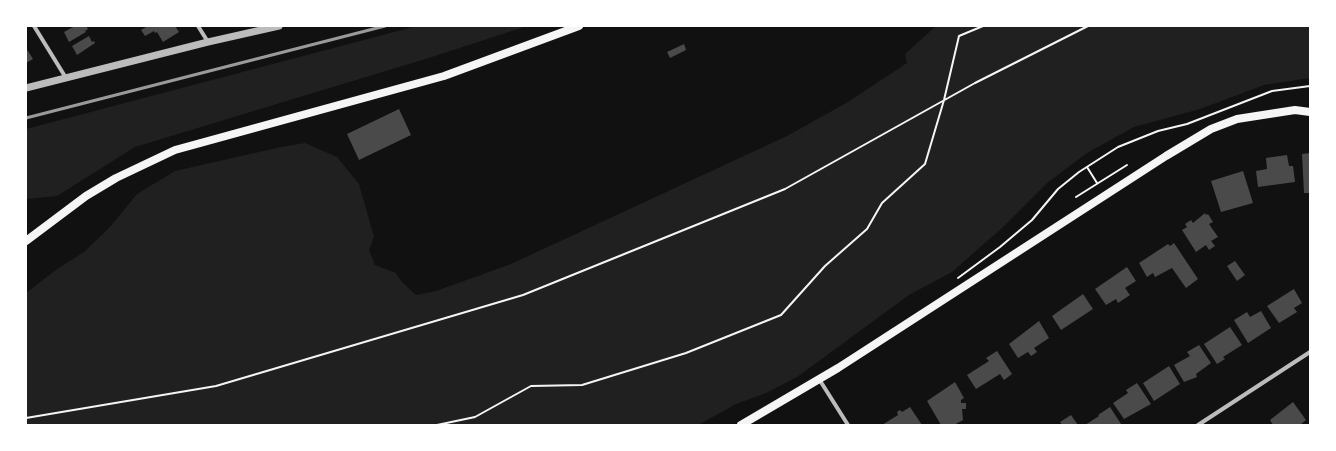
<!DOCTYPE html>
<html>
<head>
<meta charset="utf-8">
<style>
  body { margin:0 }
  #map { position:relative; width:1336px; height:451px; overflow:hidden; background:#111; font-family:Literata,serif }
  canvas { display:block }
  .frame { position:absolute; inset:0; border:27px solid #fff; pointer-events:none }
</style>
</head>
<body>
<div id="map">
<canvas width="1336" height="451"></canvas>
<div class="frame"></div>
</div>
<script>
const context = document.querySelector('canvas').getContext('2d');
context.lineJoin = 'round';
function fill(path, color) {
  context.fillStyle = color;
  context.fill(path, 'evenodd');
}
function poly(rows) {
  const path = new Path2D();
  for (const r of rows) {
    path.moveTo(r[0], r[1]);
    for (let i = 2; i < r.length; i += 2) path.lineTo(r[i], r[i + 1]);
  }
  return path;
}
function trace(path, color, width, dash) {
  context.strokeStyle = color;
  context.lineWidth = width;
  context.lineCap = dash ? 'butt' : 'round';
  context.setLineDash(dash || []);
  context.stroke(path);
}
fill(poly([
  [417,26,527,26,432,57,135,147,57,196,26,199,26,129],
  [936,26,1310,26,1310,78,1264,85,1200,109,1134,127,1087,153,1047,183,1002,228,952,272,909,295,797,377,766,393,736,404,698,425,26,425,26,293,57,269,84,252,110,227,137,194,175,171,281,147,305,143,337,157,359,184,374,237,369,250,375,265,396,273,401,281,416,295,436,291,511,264,787,136,848,102,907,63,905,54]
]), '#202020');
fill(poly([
  [75,26,86,26,88,29,85,31,86,32,69,42,64,32],
  [148,26,175,26,179,32,163,42,157,32,155,33,154,31,145,36,141,30],
  [89,36,92,42,94,41,95,43,77,55,72,46],
  [684,44,686,50,670,58,667,52],
  [26,48,33,59,26,63],
  [399,109,411,135,359,160,347,134],
  [1310,153,1310,193,1304,193,1302,154],
  [1287,155,1289,166,1293,166,1295,182,1258,187,1256,171,1267,169,1266,158],
  [1243,171,1253,203,1221,212,1211,181],
  [1205,213,1206,215,1208,214,1213,222,1209,224,1218,237,1211,241,1215,246,1209,250,1206,245,1196,252,1182,230,1187,227,1185,224,1191,220,1193,223],
  [1174,243,1198,279,1186,288,1172,268,1155,277,1153,273,1147,277,1139,263,1168,244,1170,246],
  [1235,261,1245,275,1237,281,1227,266],
  [1127,267,1136,281,1125,288,1130,295,1118,303,1116,299,1106,305,1095,289],
  [1294,289,1302,303,1294,308,1297,312,1279,323,1267,306],
  [1083,294,1093,309,1061,330,1052,316],
  [1261,311,1271,328,1248,343,1234,320,1247,312,1250,317],
  [1039,321,1049,338,1034,348,1037,352,1031,356,1028,352,1018,358,1009,344],
  [1230,327,1242,345,1223,357,1225,359,1217,364,1204,344],
  [1199,345,1211,363,1196,374,1197,377,1184,382,1174,365,1190,356,1187,352],
  [997,351,1012,374,1004,380,1000,374,976,389,967,375,989,361,986,358],
  [1169,366,1180,384,1154,401,1143,383],
  [955,382,964,398,961,400,961,403,966,403,966,409,962,409,963,420,954,425,941,425,927,401],
  [1137,383,1151,404,1124,419,1113,403,1128,393,1126,390],
  [1293,402,1306,420,1300,425,1273,425,1270,420],
  [910,407,922,425,882,425,898,415,897,412,900,410,902,412],
  [1110,407,1121,424,1085,425,1099,416,1098,415],
  [1071,415,1078,425,1062,425,1060,422]
]), '#4a4a4a');
trace(poly([
  [1087,167,1097,183],
  [1076,197,1127,165],
  [958,278,1000,247,1032,220,1058,189,1079,172,1118,147,1158,131,1187,124,1272,91,1310,86],
  [26,418,216,386,523,295,785,189,975,83,1088,26],
  [437,425,475,417,531,386,582,385,686,353,781,315,825,266,867,229,882,203,925,164,944,100,959,36,983,26]
]), '#f5f5f5', 2);
trace(poly([
  [34,26,66,78],
  [198,26,208,42],
  [819,379,848,425],
  [1198,425,1310,352]
]), '#bcbcbc', 4);
trace(poly([
  [26,88,208,42,279,26]
]), '#bcbcbc', 7);
trace(poly([
  [26,241,86,196,116,178,175,150,444,76,579,26],
  [741,425,838,368,1166,156,1211,129,1237,119,1295,110,1310,112]
]), '#f5f5f5', 8);
trace(poly([
  [26,118,385,26]
]), '#9a9a9a', 3);
</script>
</body>
</html>
